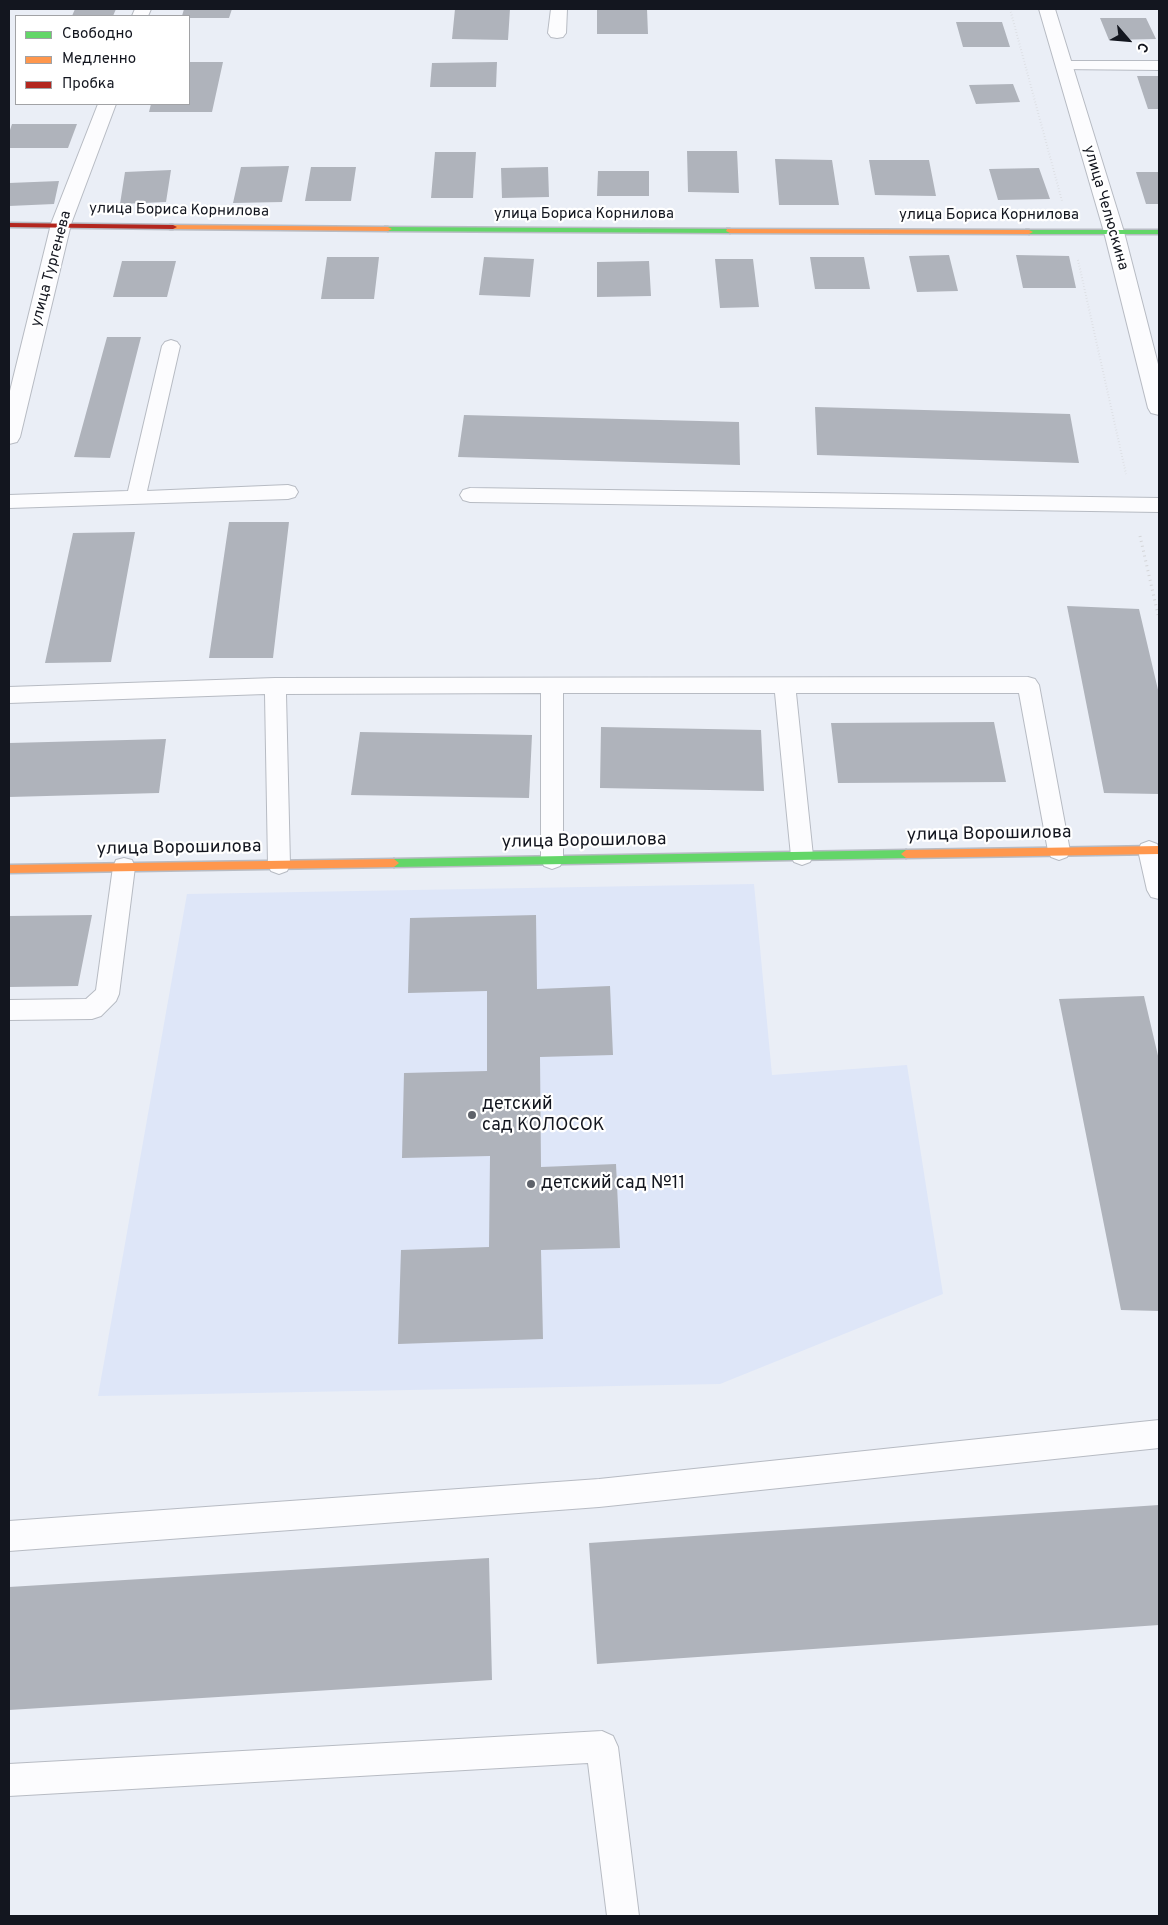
<!DOCTYPE html>
<html>
<head>
<meta charset="utf-8">
<style>
  body { margin:0 }
  #map { position:relative; width:1168px; height:1925px; overflow:hidden; background:#eaeef6; font-family:Overpass,sans-serif }
  canvas { display:block }
  .frame { position:absolute; inset:0; border:10px solid #13161f; pointer-events:none }
  .legend { position:absolute; left:15px; top:15px; width:175px; height:90px; box-sizing:border-box; background:#fff; border:1px solid #a1a2a5; margin:0; padding:6px 9px; list-style:none; font-size:15px; color:#13161f }
  .legend li { display:flex; align-items:center; gap:10px; height:25px }
  .legend b { width:25px; border:1px solid #a1a2a5 }
  .north { position:absolute; left:1103px; top:15px; width:50px; height:50px; -webkit-text-stroke:4px #fff; paint-order:stroke; rotate:117deg; font-size:14px; font-weight:700; line-height:20px; text-align:center; color:#13161f }
  .north::after { content:''; display:block; margin:auto; width:18px; height:22px; background:#13161f; clip-path:polygon(50% 0,100% 100%,50% 72%,0 100%) }
</style>
</head>
<body>
<div id="map">
<canvas width="1168" height="1925"></canvas>
<div class="frame"></div>
<ul class="legend">
<li><b style="height:6px;background:#63d668"></b>Свободно</li>
<li><b style="height:6px;background:#ff974d"></b>Медленно</li>
<li><b style="height:6px;background:#b3261e"></b>Пробка</li>
</ul>
<div class="north">С</div>
</div>
<script>
const context = document.querySelector('canvas').getContext('2d');
context.lineJoin = 'round';
function fill(path, color) {
  context.fillStyle = color;
  context.fill(path, 'evenodd');
}
function poly(rows) {
  const path = new Path2D();
  for (const r of rows) {
    path.moveTo(r[0], r[1]);
    for (let i = 2; i < r.length; i += 2) path.lineTo(r[i], r[i + 1]);
  }
  return path;
}
function trace(path, color, width, dash) {
  context.strokeStyle = color;
  context.lineWidth = width;
  context.lineCap = dash ? 'butt' : 'round';
  context.setLineDash(dash || []);
  context.stroke(path);
}
function label(font, color, halo, rows, align = 'center') {
  context.font = font + ' Overpass,sans-serif';
  context.lineWidth = 4.5;
  context.setLineDash([]);
  context.textBaseline = 'middle';
  context.strokeStyle = halo;
  context.fillStyle = color;
  for (const [text, x, y, turn = 0] of rows) {
    context.save();
    context.translate(x, y);
    context.rotate((+turn || 0) * Math.PI / 180);
    context.textAlign = isNaN(turn) ? turn : align;
    if (halo) context.strokeText(text, 0, 0);
    context.fillText(text, 0, 0);
    context.restore();
  }
}
fill(poly([
  [754,884,772,1075,907,1065,943,1294,720,1384,98,1396,187,894]
]), '#dee6f8');
fill(poly([
  [75,9,116,9,113,16,72,16],
  [184,9,232,9,229,18,189,18,189,16,182,16],
  [455,9,510,9,508,40,452,39],
  [597,9,647,9,648,34,597,34],
  [1100,18,1146,18,1156,39,1109,40],
  [956,22,1002,22,1010,47,963,47],
  [189,62,223,62,212,112,149,112,151,104,189,104],
  [497,62,496,87,430,87,432,63],
  [1137,76,1159,76,1159,109,1148,109],
  [1013,84,1020,102,976,104,969,85],
  [12,124,77,124,68,148,9,148,9,133],
  [687,151,737,151,739,193,688,192],
  [435,152,476,152,473,198,431,198],
  [775,159,832,160,839,205,779,205],
  [869,160,929,160,936,196,875,195],
  [289,166,282,202,233,203,241,167],
  [311,167,356,167,351,201,305,201],
  [548,167,549,197,502,198,501,168],
  [1039,168,1050,199,998,200,989,169],
  [171,170,166,202,120,204,125,172],
  [598,171,649,171,649,196,597,196],
  [1136,172,1159,172,1159,204,1146,204],
  [59,181,54,204,9,206,9,183],
  [949,255,958,291,917,292,909,256],
  [1016,255,1069,256,1076,288,1023,288],
  [327,257,379,257,374,299,321,299],
  [484,257,534,259,530,297,479,295],
  [810,257,864,257,870,289,815,289],
  [715,259,753,259,759,307,720,308],
  [122,261,176,261,167,297,113,297],
  [649,261,651,296,597,297,597,262],
  [107,337,141,337,110,458,74,457],
  [815,407,1070,414,1079,463,817,455],
  [464,415,739,422,740,465,458,457],
  [229,522,289,522,273,658,209,658],
  [135,532,111,662,45,663,73,533],
  [1067,606,1139,609,1159,694,1159,794,1104,793],
  [994,722,1006,782,838,783,831,723],
  [601,727,761,730,764,791,600,788],
  [360,732,532,735,529,798,351,795],
  [166,739,159,793,9,797,9,743],
  [92,915,78,986,9,987,9,916],
  [536,915,537,989,610,986,613,1055,540,1057,541,1167,616,1164,620,1248,541,1250,543,1339,398,1344,401,1250,489,1247,490,1156,402,1158,404,1073,487,1071,487,991,408,993,410,918],
  [1144,996,1159,1060,1159,1311,1121,1310,1059,999],
  [1159,1505,1159,1625,597,1664,589,1543],
  [489,1558,492,1680,9,1710,9,1587]
]), '#afb3bb');
const lane = poly([
  [1064,61,1159,61,1159,70,1059,69,1056,66,1059,63,1064,61],
  [171,340,177,342,180,346,147,491,288,485,295,487,298,492,295,497,288,499,9,508,9,495,128,491,162,346,165,342,171,340],
  [470,488,1159,498,1159,512,470,502,463,500,460,495,463,490,470,488],
  [1028,677,1035,679,1039,685,1070,851,1067,857,1059,860,1051,857,1048,851,1019,693,796,693,813,856,810,862,802,865,794,862,791,856,775,693,563,693,563,860,560,866,552,869,544,866,541,860,541,693,286,694,290,865,287,871,279,874,271,871,268,865,265,694,9,703,9,687,275,678,1028,677],
  [1149,841,1157,844,1159,848,1159,899,1151,897,1147,890,1138,850,1141,844,1149,841],
  [124,858,132,860,135,867,119,994,116,1001,101,1016,92,1019,9,1020,9,1000,86,999,96,990,113,867,116,860,124,858],
  [1159,1420,1159,1448,599,1507,9,1551,9,1521,599,1479,1159,1420],
  [602,1731,613,1736,618,1747,639,1916,607,1916,588,1763,9,1796,9,1764,602,1731]
]);
const street = poly([
  [135,9,151,9,148,16,132,16,135,9],
  [551,9,567,9,566,33,563,37,557,38,551,37,548,33,551,9],
  [1039,9,1055,9,1124,232,1159,368,1159,415,1151,413,1148,408,1104,232,1039,9],
  [98,104,116,104,71,224,20,437,17,442,9,444,9,395,51,224,98,104]
]);
const fast = poly([
  [385,227,730,229,734,231,730,233,388,231,384,229,385,227],
  [1026,230,1159,230,1159,234,1029,234,1025,232,1026,230],
  [906,850,911,854,906,858,394,867,389,863,394,859,906,850]
]);
const slow = poly([
  [170,225,388,227,392,229,388,231,173,229,170,229,170,225],
  [727,229,1029,230,1033,232,1029,234,730,233,726,231,727,229],
  [1159,846,1159,854,906,858,901,854,906,850,1159,846],
  [394,859,399,863,394,867,9,873,9,865,394,859]
]);
const jam = poly([
  [9,223,173,225,177,227,173,229,9,227,9,223]
]);
trace(lane, '#b7bbc3', 2);
trace(street, '#b7bbc3', 2);
trace(fast, '#b7bbc3', 3);
trace(slow, '#b7bbc3', 3);
trace(jam, '#b7bbc3', 3);
trace(poly([
  [1010,9,1062,201],
  [1078,260,1126,474]
]), '#d5d6d9', 2, [0.5, 2.5]);
trace(poly([
  [1140,536,1159,619]
]), '#d5d6d9', 3, [1, 4]);
fill(lane, '#fcfcfe');
fill(street, '#fcfcfe');
fill(fast, '#63d668');
fill(slow, '#ff974d');
fill(jam, '#b3261e');
for (const [x, y, r, color] of [
  [472,1115,5,"#5e626a"],
  [531,1184,5,"#5e626a"]
]) {
  const dot = new Path2D();
  dot.arc(x, y, r, 0, 2 * Math.PI);
  context.fillStyle = color;
  context.fill(dot);
  trace(dot, '#fff', 2);
}
label('15px', '#13161f', '#fff', [
  ["улица Челюскина",1105,208,74],
  ["улица Бориса Корнилова",179,211,1],
  ["улица Бориса Корнилова",584,215],
  ["улица Бориса Корнилова",989,216],
  ["улица Тургенева",52,269,-75]
]);
label('18px', '#13161f', '#fff', [
  ["улица Ворошилова",989,835,-1],
  ["улица Ворошилова",584,842,-1],
  ["улица Ворошилова",179,849,-1]
]);
label('18px', '#13161f', '#fff', [
  ["детский",482,1105],
  ["сад КОЛОСОК",482,1126],
  ["детский сад №11",541,1184]
], 'left');
</script>
</body>
</html>
